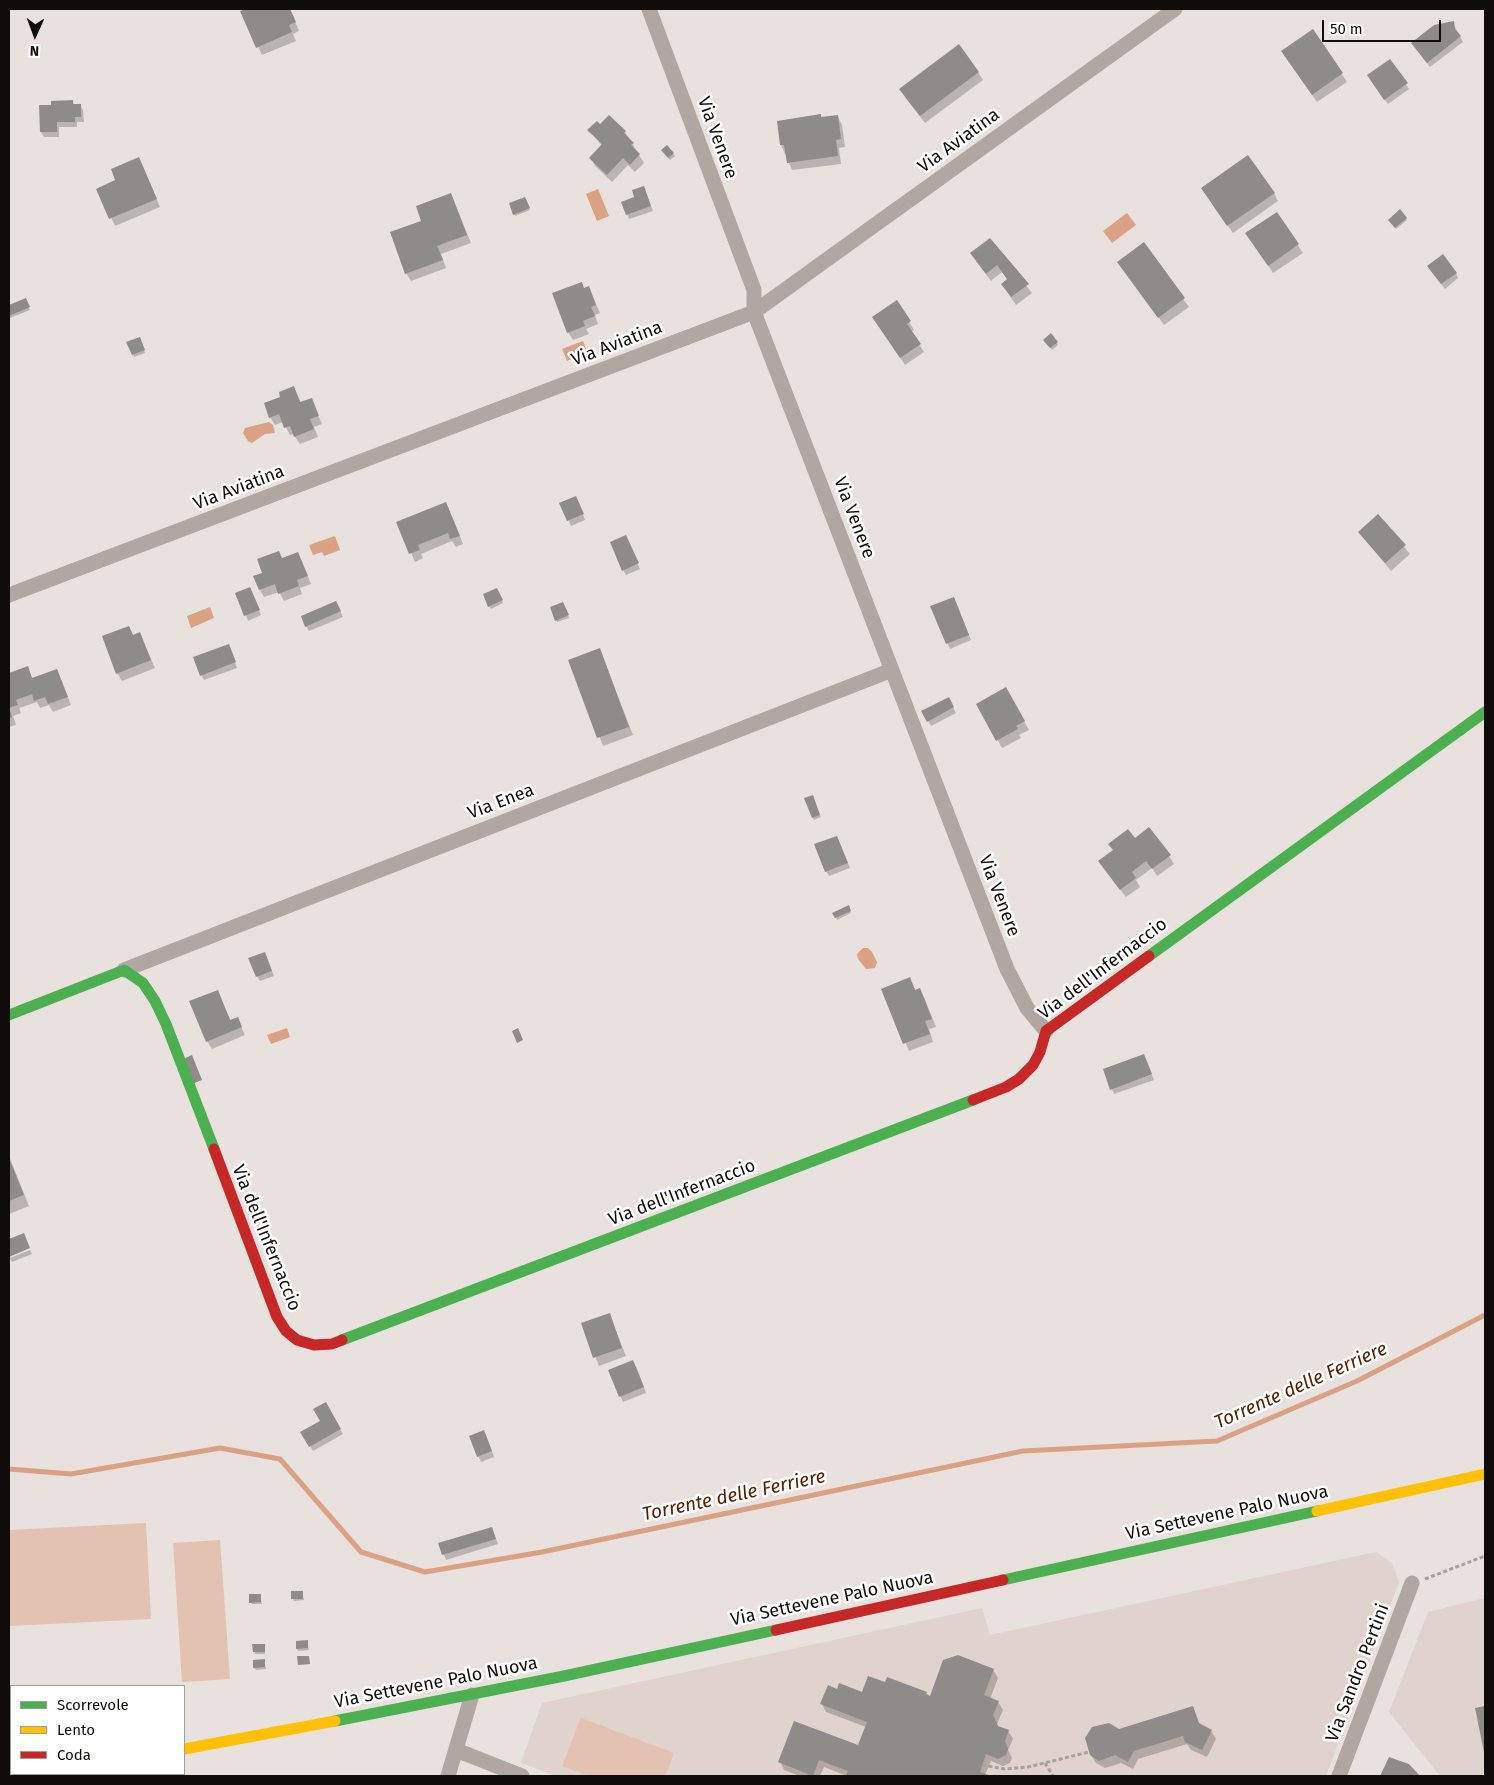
<!DOCTYPE html>
<html>
<head>
<meta charset="utf-8">
<style>
  body { margin:0 }
  #map { position:relative; width:1494px; height:1785px; overflow:hidden; background:#e8e1de; font-family:"Fira Sans",sans-serif }
  canvas { display:block }
  .frame { position:absolute; inset:0; border:10px solid #100c0a; pointer-events:none }
  .legend { position:absolute; left:10px; top:1685px; width:175px; height:90px; box-sizing:border-box; background:#fff; border:1px solid #9f9e9d; margin:0; padding:6px 9px; list-style:none; font-size:15px; color:#100c0a }
  .legend li { display:flex; align-items:center; gap:10px; height:25px }
  .legend b { width:25px; border:1px solid #9f9e9d }
  .north { position:absolute; left:10px; top:10px; width:50px; height:50px; -webkit-text-stroke:4px #fff; paint-order:stroke; rotate:182deg; font-size:14px; font-weight:700; line-height:20px; text-align:center; color:#100c0a }
  .north::after { content:''; display:block; margin:auto; width:18px; height:22px; background:#100c0a; clip-path:polygon(50% 0,100% 100%,50% 72%,0 100%) }
  .scale { position:absolute; left:1322px; top:20px; width:119px; height:22px; box-sizing:border-box; border:2px solid #100c0a; border-top:0; padding-left:6px; font-size:15px; line-height:18px; white-space:nowrap; color:#100c0a; -webkit-text-stroke:4px #fff; paint-order:stroke }
</style>
</head>
<body>
<div id="map">
<canvas width="1494" height="1785"></canvas>
<div class="frame"></div>
<ul class="legend">
<li><b style="height:6px;background:#4caf50"></b>Scorrevole</li>
<li><b style="height:6px;background:#ffc107"></b>Lento</li>
<li><b style="height:6px;background:#c62828"></b>Coda</li>
</ul>
<div class="north">N</div>
<div class="scale">50 m</div>
</div>
<script>
const context = document.querySelector('canvas').getContext('2d');
context.lineJoin = 'round';
function fill(path, color) {
  context.fillStyle = color;
  context.fill(path, 'evenodd');
}
function poly(rows) {
  const path = new Path2D();
  for (const r of rows) {
    path.moveTo(r[0], r[1]);
    for (let i = 2; i < r.length; i += 2) path.lineTo(r[i], r[i + 1]);
  }
  return path;
}
function trace(path, color, width, dash) {
  context.strokeStyle = color;
  context.lineWidth = width;
  context.lineCap = dash ? 'butt' : 'round';
  context.setLineDash(dash || []);
  context.stroke(path);
}
function label(font, color, halo, rows, align = 'center') {
  context.font = font + ' "Fira Sans",sans-serif';
  context.lineWidth = 5;
  context.setLineDash([]);
  context.textBaseline = 'middle';
  context.strokeStyle = halo;
  context.fillStyle = color;
  for (const [text, x, y, turn = 0] of rows) {
    context.save();
    context.translate(x, y);
    context.rotate((+turn || 0) * Math.PI / 180);
    context.textAlign = isNaN(turn) ? turn : align;
    if (halo) context.strokeText(text, 0, 0);
    context.fillText(text, 0, 0);
    context.restore();
  }
}
fill(poly([
  [1376,1552,1392,1563,1399,1582,1326,1776,556,1776,521,1763,542,1703,982,1608,990,1635],
  [1485,1598,1485,1776,1440,1776,1389,1712,1428,1612]
]), '#e0d2cc');
fill(poly([
  [146,1523,151,1619,9,1626,9,1530],
  [220,1540,230,1679,182,1682,173,1543],
  [581,1718,674,1753,665,1776,589,1776,562,1766]
]), '#e4c2b1');
fill(poly([
  [598,189,609,216,597,221,586,194],
  [1127,213,1136,225,1112,243,1103,231],
  [583,341,588,353,567,361,562,349],
  [269,422,273,425,275,433,265,434,252,443,248,441,243,433,245,428],
  [335,536,340,550,324,556,322,552,313,555,309,545],
  [210,607,214,618,191,628,187,616],
  [863,948,868,948,872,952,877,962,875,968,866,969,858,959,857,954],
  [287,1028,290,1037,271,1044,267,1035]
]), '#daa184');
fill(poly([
  [249,9,290,9,299,31,293,34,296,41,262,55,241,12],
  [1453,23,1463,42,1430,67,1416,49],
  [1312,31,1347,82,1317,102,1288,59],
  [1390,60,1409,89,1388,104,1371,81],
  [978,72,983,80,925,123,905,97],
  [72,101,75,106,80,105,83,110,84,122,77,122,77,127,59,127,59,137,44,137,41,132,52,106],
  [820,115,822,118,838,117,842,125,845,147,839,148,841,164,792,170,781,145,779,122],
  [600,125,625,132,644,163,635,172,628,165,612,182,595,166,591,158,602,146,589,130],
  [667,146,675,156,670,160,664,152],
  [143,167,160,207,115,226,98,189],
  [644,188,653,211,629,219,627,214],
  [1202,189,1274,193,1278,201,1233,233],
  [451,194,471,243,441,254,446,268,411,281,406,273,423,221],
  [526,200,530,210,515,216,514,214],
  [1276,213,1303,253,1273,273,1252,241],
  [1406,218,1407,220,1396,229,1390,222],
  [990,239,1032,293,1016,305,1002,284,1008,280,1002,272,991,281,976,261],
  [1144,244,1189,307,1164,325,1124,270],
  [1431,271,1456,273,1458,278,1445,289],
  [589,288,600,313,595,315,598,324,586,329,589,334,573,340,568,332,585,289],
  [25,300,30,310,10,318,9,306],
  [897,302,914,330,911,332,924,352,905,365,879,325],
  [140,340,145,353,134,357,128,343],
  [1046,342,1057,343,1058,345,1052,350],
  [294,388,301,403,311,399,322,424,314,427,318,437,300,444,293,434,290,435,283,422,275,425,270,417,282,397],
  [578,502,585,520,571,526,561,503],
  [446,503,463,544,456,547,452,541,421,554,423,558,415,562,398,522],
  [1378,515,1410,554,1391,571,1359,532],
  [628,542,640,569,626,575,623,570],
  [298,553,311,584,300,588,302,594,284,601,279,592,264,597,260,590,264,573,282,560],
  [250,588,261,615,248,621,237,593],
  [497,589,503,603,491,609,484,595],
  [956,603,971,640,950,649,932,607],
  [564,605,569,618,557,622,556,620],
  [339,608,343,617,309,631,306,626],
  [140,634,155,668,122,681,117,673,133,636],
  [600,650,633,735,603,746,570,661],
  [231,651,237,668,204,680,201,675],
  [27,668,33,679,57,670,71,705,53,712,49,705,40,708,37,702,19,708,21,713,13,716,16,725,9,727,9,674],
  [1006,689,1029,730,1019,735,1021,738,1002,748,978,704],
  [948,698,956,713,931,726,923,712],
  [806,799,813,799,821,817,814,820],
  [837,837,850,868,829,876,826,871],
  [1134,839,1169,856,1174,864,1157,876,1152,868,1136,880,1140,887,1126,897,1105,869,1114,851,1110,844],
  [848,907,851,913,837,920,834,913],
  [265,953,274,976,260,981,257,976],
  [910,979,916,991,920,989,924,997,936,1027,929,1029,933,1042,909,1051,883,990],
  [217,991,231,1021,237,1018,245,1035,212,1049,207,1041],
  [1146,1060,1154,1080,1114,1094,1104,1070],
  [9,1156,29,1206,9,1214],
  [30,1250,32,1254,12,1262,10,1258],
  [609,1314,626,1356,599,1366,582,1323],
  [636,1366,646,1393,623,1402,609,1370],
  [325,1404,343,1434,313,1451,302,1432,321,1421],
  [470,1436,486,1436,494,1457,481,1462],
  [492,1528,498,1544,446,1560,440,1544],
  [302,1592,304,1600,294,1601,293,1599],
  [260,1595,262,1604,252,1604,251,1602],
  [307,1642,309,1650,298,1651,297,1649],
  [264,1645,265,1654,255,1654,254,1646],
  [264,1660,266,1669,256,1670,254,1668],
  [993,1670,998,1678,990,1699,998,1702,1003,1710,997,1724,999,1728,1008,1731,1013,1739,1008,1750,1012,1758,1010,1763,1003,1766,991,1761,985,1775,988,1776,847,1776,824,1767,820,1776,800,1776,784,1770,780,1762,859,1747,866,1727,826,1712,822,1704,838,1691,863,1694,885,1684,926,1693,930,1697],
  [1193,1708,1200,1726,1211,1731,1216,1739,1207,1757,1191,1750,1187,1744,1138,1759,1133,1769,1121,1763,1105,1768,1096,1763,1091,1755,1118,1730]
]), '#0003');
trace(poly([
  [9,1469,71,1474,220,1448,280,1459,361,1552,425,1572,542,1552,1023,1451,1217,1441,1357,1381,1485,1315]
]), '#daa184', 5);
fill(poly([
  [246,9,290,9,296,22,289,25,292,32,256,48,240,11],
  [1454,21,1455,29,1461,36,1427,63,1411,43,1434,25],
  [1313,29,1343,73,1312,95,1281,51],
  [959,44,979,72,920,116,899,89],
  [1390,59,1408,83,1384,100,1367,75],
  [73,100,73,104,81,104,81,117,75,117,75,122,57,122,57,132,40,132,39,105,51,105,51,101],
  [821,114,821,117,838,115,841,139,836,140,838,156,787,163,784,145,780,145,777,121],
  [609,115,626,131,624,133,634,143,631,145,640,154,630,165,623,158,607,175,589,158,602,144,587,130,597,121,600,124],
  [667,145,674,153,668,158,661,150],
  [1248,155,1275,193,1227,226,1201,188],
  [139,157,157,199,109,219,96,189,115,180,111,169],
  [644,186,651,206,626,215,621,202,634,197,632,190],
  [451,193,467,235,437,246,443,260,405,274,390,232,421,221,416,206],
  [525,197,530,208,513,215,509,203],
  [1400,209,1407,218,1395,228,1388,220],
  [1277,212,1299,244,1268,266,1245,233],
  [990,238,1029,284,1011,297,1001,284,1007,279,997,265,986,274,970,253],
  [1144,242,1185,298,1158,318,1117,262],
  [1443,254,1457,273,1441,284,1427,266],
  [582,282,584,288,589,286,596,305,591,307,595,316,583,321,585,326,567,333,552,293],
  [26,298,30,307,9,316,9,305],
  [897,300,911,321,907,324,921,344,900,358,872,317],
  [1051,333,1058,342,1050,348,1043,340],
  [140,337,145,350,132,355,126,342],
  [294,386,300,402,312,398,319,416,310,419,314,429,294,437,290,426,284,428,279,414,269,418,264,403,280,397,279,392],
  [576,496,584,514,567,521,559,503],
  [446,502,460,536,450,539,448,533,418,545,420,550,409,554,396,522],
  [1378,514,1406,545,1385,563,1358,532],
  [626,535,639,563,622,571,610,542],
  [279,551,282,558,298,552,308,576,297,580,299,586,278,594,275,584,259,590,253,576,262,573,257,559],
  [250,587,260,610,244,616,235,593],
  [497,588,503,600,488,607,483,594],
  [954,597,969,635,946,644,930,606],
  [336,601,341,611,305,627,301,616],
  [563,602,569,615,555,621,550,607],
  [129,626,133,635,140,632,151,660,116,674,102,636],
  [229,644,236,662,200,676,193,657],
  [600,648,629,727,597,738,568,660],
  [28,666,32,678,57,669,68,697,48,704,45,697,34,701,32,694,16,700,18,705,9,708,12,717,9,718,9,673],
  [1006,687,1025,721,1016,726,1018,729,996,741,976,704],
  [949,697,954,707,927,722,921,711],
  [813,795,820,815,812,818,804,798],
  [1149,827,1171,855,1152,869,1146,861,1132,872,1136,878,1120,890,1098,861,1113,850,1108,844,1128,829,1135,838],
  [837,836,848,863,825,872,814,844],
  [849,905,851,911,835,918,832,913],
  [265,952,272,971,256,977,248,958],
  [910,977,915,990,920,988,932,1019,925,1021,930,1034,903,1044,881,989],
  [218,990,230,1020,238,1017,242,1027,206,1042,189,1001],
  [518,1028,523,1040,517,1043,512,1031],
  [1144,1054,1152,1074,1110,1090,1103,1069],
  [192,1055,202,1080,192,1084,183,1059],
  [9,1158,24,1195,9,1201],
  [24,1233,30,1248,9,1257,9,1239],
  [610,1313,622,1348,593,1358,581,1323],
  [633,1360,644,1387,619,1397,608,1370],
  [326,1402,341,1429,309,1447,300,1432,320,1421,313,1409],
  [484,1430,492,1451,477,1457,469,1436],
  [492,1527,496,1539,442,1555,438,1543],
  [291,1591,303,1591,303,1599,291,1599],
  [249,1594,261,1594,261,1602,249,1603],
  [308,1640,308,1648,296,1649,296,1641],
  [252,1644,265,1644,265,1652,253,1652],
  [958,1655,994,1669,984,1695,999,1701,993,1715,998,1726,1009,1730,1005,1741,1008,1749,1006,1755,998,1759,986,1754,980,1772,991,1776,846,1776,848,1771,819,1760,813,1776,778,1762,794,1721,858,1745,867,1722,820,1704,828,1685,837,1689,839,1683,862,1692,868,1676,885,1682,887,1677,927,1692,926,1694,930,1696,943,1660],
  [297,1656,309,1656,310,1664,298,1665],
  [265,1659,265,1667,253,1668,253,1660],
  [1193,1706,1199,1723,1212,1730,1202,1750,1185,1742,1183,1736,1134,1751,1128,1762,1115,1755,1099,1761,1090,1755,1085,1738,1092,1727,1109,1723,1119,1729],
  [1485,1706,1485,1752,1484,1752,1475,1708],
  [1389,1757,1409,1764,1420,1776,1380,1776]
]), '#8f8b88');
trace(poly([
  [1425,1579,1485,1556],
  [1045,1763,1053,1776],
  [982,1765,1005,1769,1028,1767,1089,1752]
]), '#a9a09c', 3, [4, 2.5]);
trace(poly([
  [649,9,754,290,754,312,1007,969,1027,1008,1046,1031],
  [9,595,754,312,1175,9],
  [124,970,892,670],
  [456,1750,522,1776],
  [448,1776,472,1695],
  [1339,1776,1412,1583]
]), '#b2a6a2', 15);
trace(poly([
  [1149,956,1485,712],
  [9,1015,124,970,143,983,155,1001,166,1024,214,1149],
  [342,1340,973,1100],
  [1003,1580,1317,1511],
  [335,1721,564,1676,776,1630],
  [36,1776,50,1774]
]), '#4caf50', 11);
trace(poly([
  [1317,1511,1485,1474],
  [184,1749,335,1721]
]), '#ffc107', 11);
trace(poly([
  [973,1100,1006,1087,1019,1079,1033,1065,1040,1052,1046,1031,1149,956],
  [214,1149,277,1317,286,1331,297,1340,314,1345,332,1344,342,1340],
  [776,1630,1003,1580]
]), '#c62828', 11);
label('18px', '#100c0a', '#fff', [
  ["Via Venere",717,138,70],
  ["Via Aviatina",959,141,-36],
  ["Via Aviatina",617,344,-21],
  ["Via Aviatina",239,488,-21],
  ["Via Venere",854,518,69],
  ["Via Enea",501,802,-21],
  ["Via Venere",999,896,69],
  ["Via dell'Infernaccio",1103,969,-37],
  ["Via dell'Infernaccio",682,1193,-21],
  ["Via dell'Infernaccio",266,1238,68],
  ["Via Settevene Palo Nuova",1227,1513,-12],
  ["Via Settevene Palo Nuova",832,1599,-12],
  ["Via Sandro Pertini",1358,1673,-69],
  ["Via Settevene Palo Nuova",436,1683,-11]
]);
label('italic 19px', '#542103', '#fff', [
  ["Torrente delle Ferriere",1301,1386,-24],
  ["Torrente delle Ferriere",734,1496,-12]
]);
</script>
</body>
</html>
